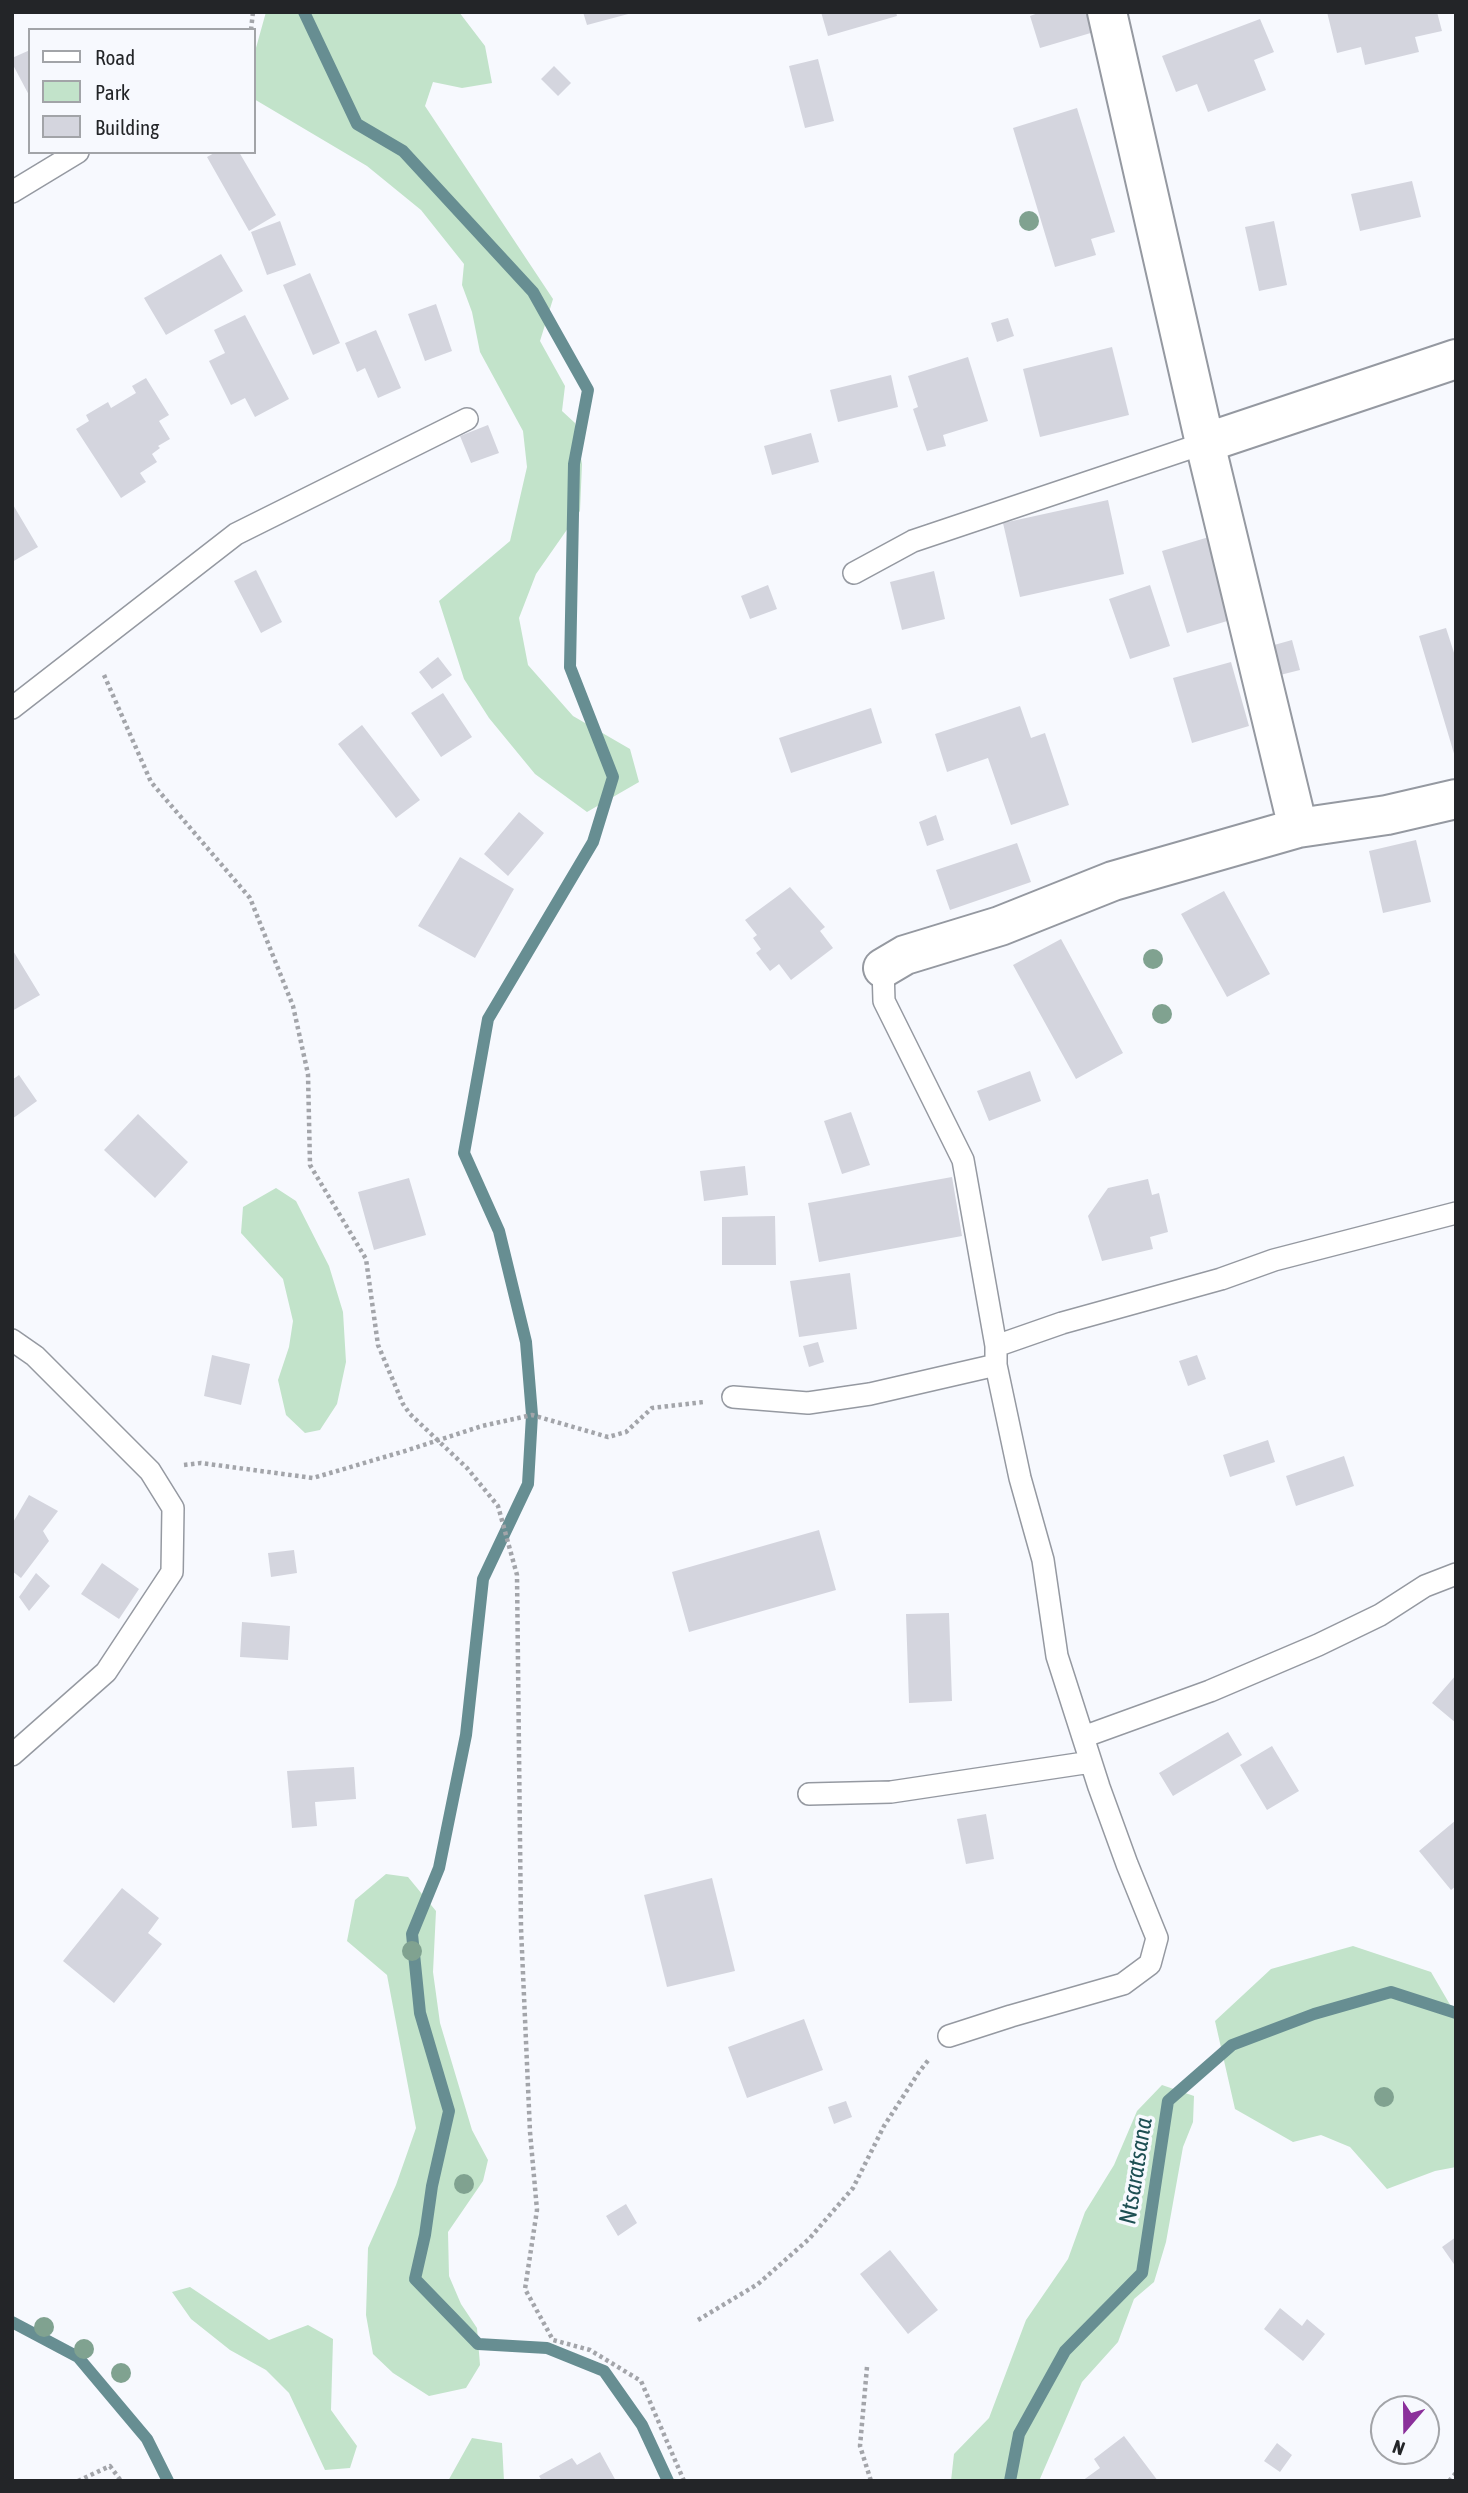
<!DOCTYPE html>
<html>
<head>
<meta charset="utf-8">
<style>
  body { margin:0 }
  #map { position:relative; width:1468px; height:2493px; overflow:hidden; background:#f7f9fe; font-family:"Asap Condensed",sans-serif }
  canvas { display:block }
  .frame { position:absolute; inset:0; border:14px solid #232528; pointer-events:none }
  .legend { position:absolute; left:28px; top:28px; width:228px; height:126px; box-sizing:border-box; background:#f7f9fe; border:2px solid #a2a4a8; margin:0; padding:9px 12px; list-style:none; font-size:21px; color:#232528 }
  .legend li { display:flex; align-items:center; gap:14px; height:35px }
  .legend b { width:35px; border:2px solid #a2a4a8 }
  .north { position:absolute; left:1370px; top:2395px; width:70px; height:70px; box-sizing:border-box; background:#f7f9fe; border:2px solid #a2a4a8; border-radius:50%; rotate:200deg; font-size:19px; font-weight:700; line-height:28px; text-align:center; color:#232528 }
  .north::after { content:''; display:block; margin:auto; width:24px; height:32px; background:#8b309b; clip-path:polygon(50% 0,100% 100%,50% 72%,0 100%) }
</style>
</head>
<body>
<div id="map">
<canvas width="1468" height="2493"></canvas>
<div class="frame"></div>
<ul class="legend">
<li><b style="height:9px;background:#fff"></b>Road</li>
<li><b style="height:19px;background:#c2e3ca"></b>Park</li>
<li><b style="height:19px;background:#d4d5de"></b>Building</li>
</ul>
<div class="north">N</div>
</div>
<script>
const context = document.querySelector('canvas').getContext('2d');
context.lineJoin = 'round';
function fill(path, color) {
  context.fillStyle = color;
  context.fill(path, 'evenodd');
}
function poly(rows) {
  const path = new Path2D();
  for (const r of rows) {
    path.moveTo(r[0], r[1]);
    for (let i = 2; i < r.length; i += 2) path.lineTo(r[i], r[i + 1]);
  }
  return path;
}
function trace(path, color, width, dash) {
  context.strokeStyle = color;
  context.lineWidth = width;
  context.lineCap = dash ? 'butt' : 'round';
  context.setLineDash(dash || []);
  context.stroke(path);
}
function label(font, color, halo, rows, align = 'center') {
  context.font = font + ' "Asap Condensed",sans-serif';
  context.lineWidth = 7;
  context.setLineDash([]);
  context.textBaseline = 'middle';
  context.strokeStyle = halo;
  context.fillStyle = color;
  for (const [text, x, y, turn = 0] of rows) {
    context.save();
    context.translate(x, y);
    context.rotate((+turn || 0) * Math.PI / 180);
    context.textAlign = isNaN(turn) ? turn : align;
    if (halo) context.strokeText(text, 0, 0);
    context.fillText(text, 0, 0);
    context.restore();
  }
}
fill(poly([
  [266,12,459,12,485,46,492,83,462,88,433,82,425,106,553,299,540,341,565,386,562,411,575,423,582,464,580,511,536,574,519,618,528,665,573,716,630,749,639,782,587,812,535,774,489,718,464,679,439,601,510,541,527,467,523,431,480,352,472,312,462,285,464,264,421,210,367,166,254,99,254,55],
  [276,1188,296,1201,329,1266,343,1312,346,1362,337,1404,320,1430,305,1433,286,1415,278,1380,289,1347,293,1321,283,1279,241,1233,243,1207],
  [386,1874,408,1877,436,1911,433,1972,440,2023,472,2130,488,2160,483,2181,448,2232,449,2276,461,2304,477,2328,480,2365,466,2388,429,2396,393,2373,373,2354,366,2315,368,2248,396,2185,416,2128,387,1975,347,1941,355,1900],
  [1353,1946,1431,1972,1456,2015,1456,2167,1435,2171,1387,2189,1350,2147,1321,2135,1293,2142,1235,2109,1215,2021,1271,1969],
  [1162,2085,1194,2096,1193,2122,1183,2147,1166,2242,1154,2282,1134,2299,1118,2342,1082,2382,1039,2481,951,2481,954,2454,989,2418,1026,2320,1068,2259,1085,2212,1114,2165,1137,2111],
  [190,2287,269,2340,308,2325,333,2339,331,2410,357,2446,350,2468,325,2470,289,2393,266,2370,230,2350,191,2319,172,2292],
  [472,2438,502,2443,504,2481,448,2481]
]), '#c2e3ca');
trace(poly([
  [304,12,357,124,403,151,533,292,588,390,574,464,570,667,613,777,593,842,488,1019,464,1153,499,1231,526,1342,532,1415,528,1484,483,1579,466,1735,439,1868,412,1934,420,2013,449,2111,432,2186,425,2235,415,2279,478,2344,547,2348,604,2371,642,2425,668,2481],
  [12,2322,78,2357,147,2439,168,2481],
  [1010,2481,1019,2434,1065,2351,1142,2273,1168,2101,1232,2045,1314,2014,1391,1992,1456,2013]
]), '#678e92', 12);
fill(poly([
  [583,12,632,12,632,13,587,25],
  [821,12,896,12,897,16,828,36],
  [1041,12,1087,12,1094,32,1040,48,1030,16],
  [1327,12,1437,12,1442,31,1415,37,1419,52,1365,65,1361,47,1337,53],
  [1260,19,1274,52,1254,60,1266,90,1208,112,1197,84,1176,92,1162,56],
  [30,50,30,97,12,63,12,58],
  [818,59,834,121,805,128,789,66],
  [554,66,571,83,558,96,541,79],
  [1077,108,1115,232,1091,239,1096,255,1055,267,1013,128],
  [216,152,239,152,276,215,249,231,207,157],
  [1412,181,1421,217,1360,231,1351,194],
  [280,221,296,265,267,275,251,232],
  [1274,221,1287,285,1259,291,1245,227],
  [221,254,243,291,166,335,144,298],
  [310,273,340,343,313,355,283,285],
  [436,304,452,351,425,361,408,314],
  [245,315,289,399,255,417,245,398,231,405,209,361,225,353,214,330],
  [1008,318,1014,336,997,342,991,323],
  [376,330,401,388,378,398,365,368,357,372,345,343],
  [1112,347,1129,415,1040,437,1023,369],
  [968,357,988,421,943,435,946,446,927,451,913,409,918,407,908,376],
  [891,375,898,407,838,422,830,390],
  [146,378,169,415,159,421,170,439,158,446,160,448,152,454,157,462,140,473,146,482,121,498,76,429,89,421,86,415,108,402,111,408,136,393,132,386],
  [488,425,499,453,471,463,460,436],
  [811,433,819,462,772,475,764,446],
  [1108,500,1124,574,1020,597,1003,523],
  [12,503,38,547,12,562],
  [1209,537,1234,619,1187,633,1162,551],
  [256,570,282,622,261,633,234,581],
  [934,571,945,619,902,630,890,582],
  [768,585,777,609,750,619,741,596],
  [1150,585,1170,646,1130,659,1109,599],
  [1446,628,1456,659,1455,757,1419,636],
  [1292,640,1300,670,1276,676,1267,647],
  [438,657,452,675,432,689,419,672],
  [1231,662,1249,726,1192,743,1173,678],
  [443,693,472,737,441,757,411,713],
  [1020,706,1031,738,1045,733,1069,805,1011,825,988,758,947,772,935,734],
  [871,708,882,743,791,773,779,738],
  [362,725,420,800,396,818,338,744],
  [519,812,544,833,508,876,484,854],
  [936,815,944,840,927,846,919,822],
  [1416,840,1431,902,1383,913,1369,851],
  [1017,843,1031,882,950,910,936,870],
  [460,857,514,889,475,958,418,926],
  [790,887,825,927,820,931,833,948,791,980,779,964,770,971,756,953,761,949,753,938,757,935,745,920],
  [1224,891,1270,974,1227,997,1181,914],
  [1061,939,1123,1053,1076,1079,1013,965],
  [12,949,40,995,12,1011],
  [1030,1071,1041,1101,989,1121,977,1091],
  [19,1075,37,1101,12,1119,12,1080],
  [851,1112,870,1165,842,1174,824,1121],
  [138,1114,188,1162,155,1198,104,1150],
  [745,1166,748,1195,704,1201,700,1171],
  [952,1177,962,1236,819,1262,808,1203],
  [409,1178,426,1235,374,1250,358,1192],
  [1148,1179,1152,1195,1159,1193,1168,1232,1150,1237,1153,1249,1102,1261,1088,1216,1108,1188],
  [775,1216,776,1265,722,1265,722,1217],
  [850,1273,857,1329,799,1337,790,1281],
  [818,1342,824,1362,809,1367,803,1346],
  [212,1355,250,1364,241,1405,204,1396],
  [1197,1355,1206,1379,1188,1386,1179,1361],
  [1268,1440,1275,1462,1230,1477,1223,1455],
  [1344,1456,1354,1486,1296,1506,1286,1476],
  [29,1495,58,1511,43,1531,49,1541,21,1578,12,1571,12,1524],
  [819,1530,836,1590,689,1632,672,1572],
  [294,1550,297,1573,271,1577,268,1553],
  [102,1563,139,1589,119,1619,81,1594],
  [36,1573,50,1586,29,1611,19,1597],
  [949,1613,952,1701,909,1703,906,1614],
  [242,1622,290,1626,288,1660,240,1657],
  [1456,1675,1456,1723,1432,1703],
  [1228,1732,1242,1755,1173,1796,1159,1773],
  [1272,1746,1299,1791,1267,1810,1240,1765],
  [354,1767,356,1799,315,1802,317,1826,292,1828,287,1771],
  [986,1814,994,1859,966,1864,957,1819],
  [1456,1820,1456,1886,1451,1890,1419,1851],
  [712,1878,735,1971,667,1987,644,1895],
  [122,1888,159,1918,148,1933,162,1944,114,2003,63,1961],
  [804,2019,823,2070,747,2098,728,2047],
  [846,2101,852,2117,834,2124,828,2107],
  [626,2204,637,2223,618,2236,606,2216],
  [1456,2237,1456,2267,1442,2247],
  [890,2250,938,2310,908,2334,860,2274],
  [1280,2308,1302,2326,1307,2319,1325,2334,1303,2361,1264,2329],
  [1124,2436,1158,2481,1082,2481,1100,2468,1094,2459],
  [1277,2443,1292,2455,1280,2472,1264,2461],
  [600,2452,616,2481,542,2481,539,2476,572,2458,577,2465]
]), '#d4d5de');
const lane = poly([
  [12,192,78,152],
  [854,573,913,541,1205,443],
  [12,708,236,534,467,419],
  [883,968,884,1001,963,1160,996,1346,996,1365,1020,1478,1043,1560,1057,1656,1099,1787,1127,1864,1157,1938,1150,1964,1123,1984,1011,2016,949,2036],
  [12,1340,35,1356,150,1471,173,1508,172,1572,106,1672,12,1755],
  [996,1346,1062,1323,1221,1279,1274,1260,1456,1213],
  [733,1397,808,1403,870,1394,996,1365],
  [1083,1737,1210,1691,1318,1645,1380,1615,1425,1586,1456,1574],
  [809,1794,891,1792,1091,1762]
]);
const street = poly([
  [1107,12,1205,443,1298,828,1387,815,1456,799],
  [1205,443,1456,359],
  [883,968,905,955,1000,926,1113,881,1298,828]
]);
trace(lane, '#9599a1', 24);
trace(street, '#9599a1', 42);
trace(poly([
  [251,30,253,12],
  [104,675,151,782,250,898,293,1006,308,1074,310,1165,366,1259,378,1345,403,1404,410,1414,467,1468,498,1506,517,1575,521,1928,530,2132,537,2210,525,2289,553,2340,590,2350,641,2381,684,2481],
  [184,1465,201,1463,313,1478,405,1451,482,1426,532,1415,608,1437,626,1432,652,1408,704,1402],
  [698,2320,758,2284,809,2239,853,2188,884,2126,919,2072,930,2058],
  [867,2367,860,2446,871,2481],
  [78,2481,110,2466,121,2481],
  [1449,2481,1456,2473]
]), '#a3a5aa', 4.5, [3.5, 3.5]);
trace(lane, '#fff', 21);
trace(street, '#fff', 38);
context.fillStyle = '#80a290';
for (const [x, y] of [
  [1029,221],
  [1153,959],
  [1162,1014],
  [412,1951],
  [1384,2097],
  [464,2184],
  [44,2327],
  [84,2349],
  [121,2373]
]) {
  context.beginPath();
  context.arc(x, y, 10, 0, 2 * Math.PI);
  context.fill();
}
label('italic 24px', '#1d4f53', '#f7f9fe', [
  ["Ntsaratsana",1136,2171,-81]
]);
</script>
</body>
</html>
